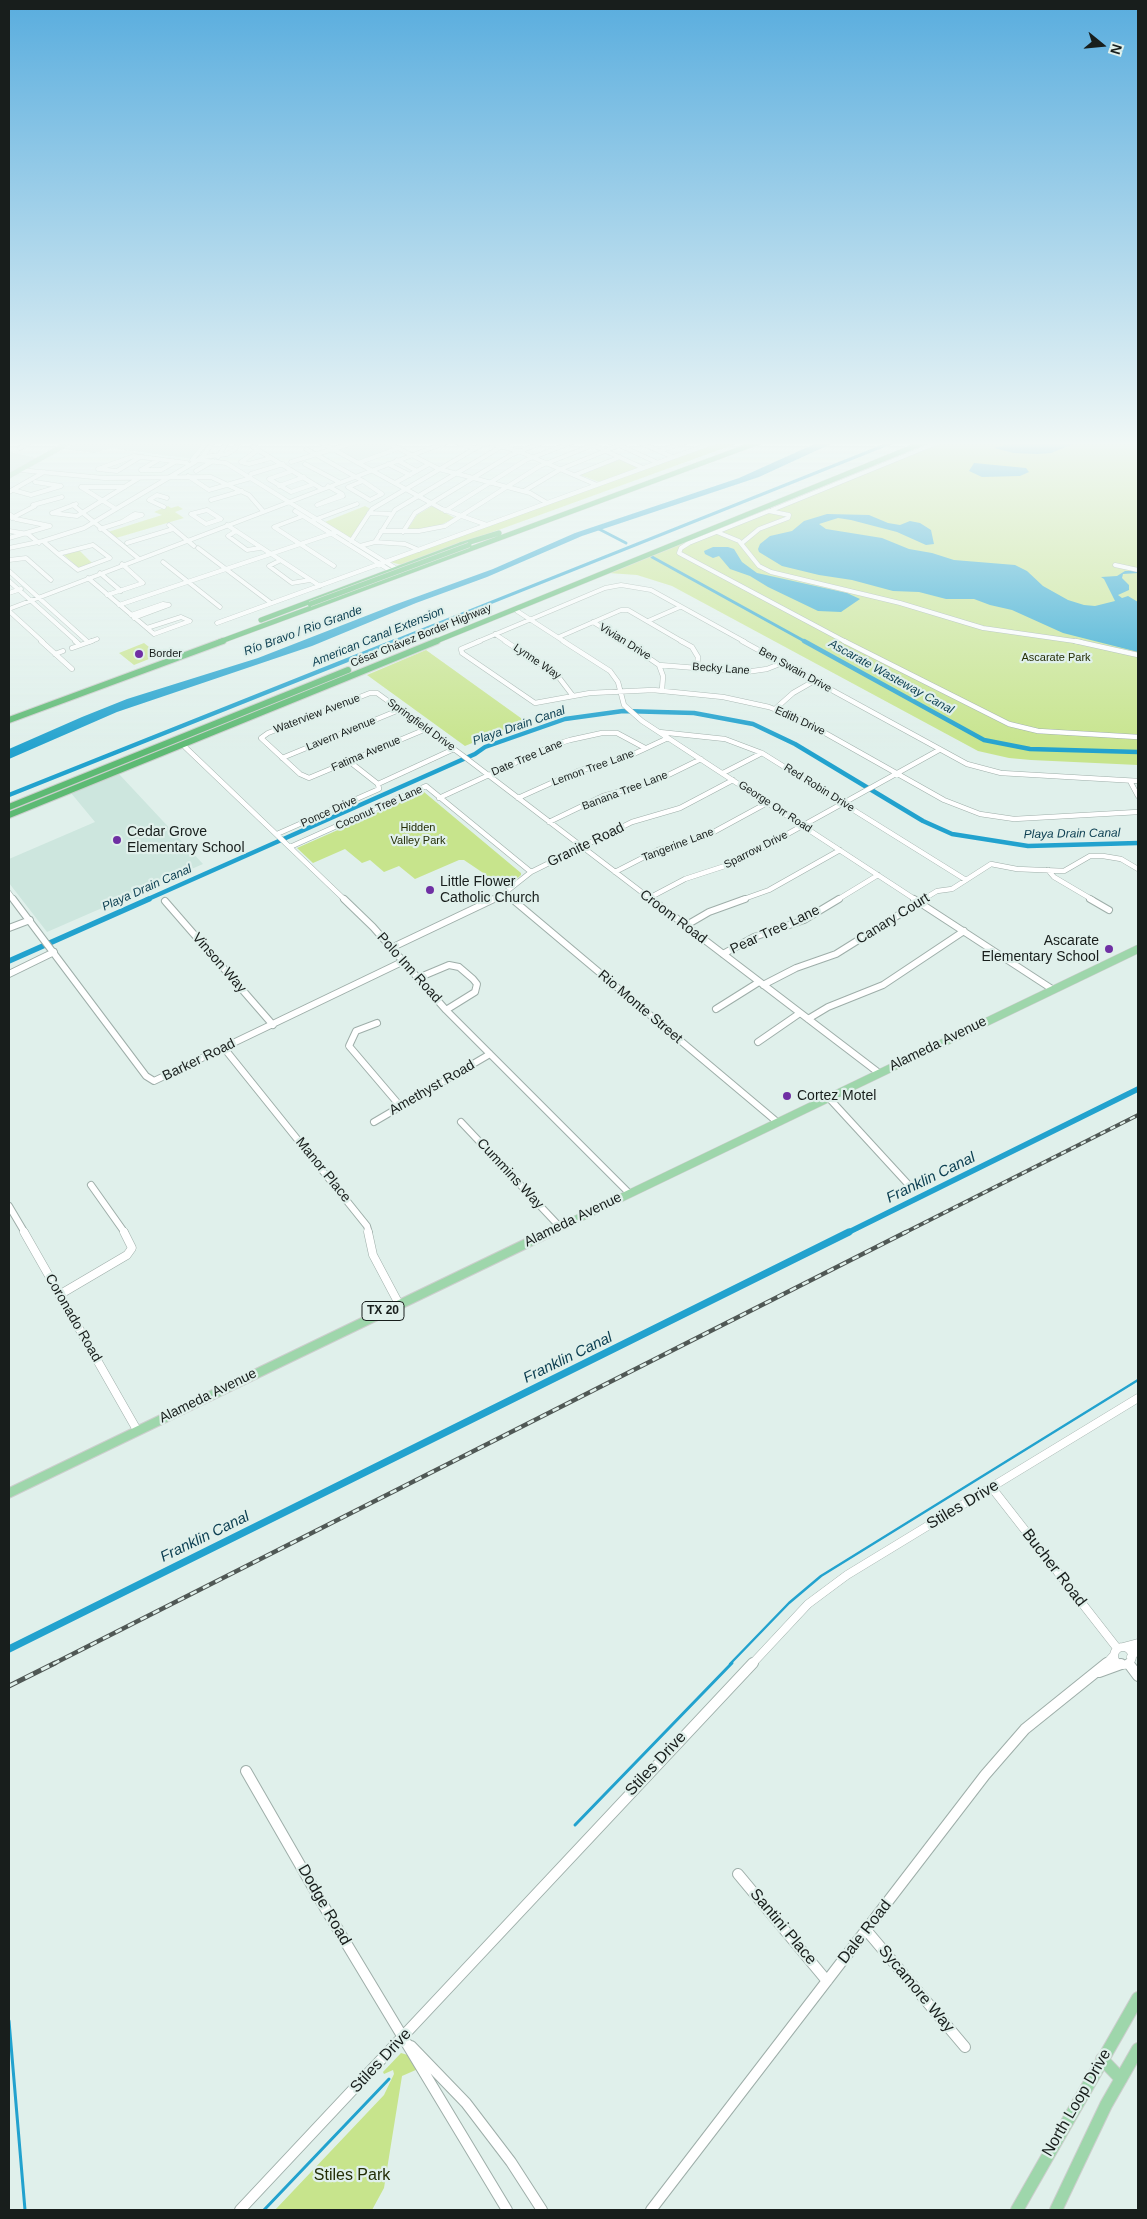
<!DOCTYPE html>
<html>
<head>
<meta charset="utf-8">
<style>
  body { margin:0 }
  #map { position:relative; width:1147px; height:2219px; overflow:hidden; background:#e0f0eb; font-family:Helvetica,sans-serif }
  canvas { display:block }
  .frame { position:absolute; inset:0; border:10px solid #181e1c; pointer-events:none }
  .north { position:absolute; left:1077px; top:20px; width:50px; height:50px; -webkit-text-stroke:4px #e0f0eb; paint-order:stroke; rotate:107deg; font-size:14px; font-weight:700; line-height:20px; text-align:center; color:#181e1c }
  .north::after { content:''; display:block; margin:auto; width:18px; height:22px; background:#181e1c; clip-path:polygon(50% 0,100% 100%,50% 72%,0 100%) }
</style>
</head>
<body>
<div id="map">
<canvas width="1147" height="2219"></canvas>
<div class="frame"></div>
<div class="north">N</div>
</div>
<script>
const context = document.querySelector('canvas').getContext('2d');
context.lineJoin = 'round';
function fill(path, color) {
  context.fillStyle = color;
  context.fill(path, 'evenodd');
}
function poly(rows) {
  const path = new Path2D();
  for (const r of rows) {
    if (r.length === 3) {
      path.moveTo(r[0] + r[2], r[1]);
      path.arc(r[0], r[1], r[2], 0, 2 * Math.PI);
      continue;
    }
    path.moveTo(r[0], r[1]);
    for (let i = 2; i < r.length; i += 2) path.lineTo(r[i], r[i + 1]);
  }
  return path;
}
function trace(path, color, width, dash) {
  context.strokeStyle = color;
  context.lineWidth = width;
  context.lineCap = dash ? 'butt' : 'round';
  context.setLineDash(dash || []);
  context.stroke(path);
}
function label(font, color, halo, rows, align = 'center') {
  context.font = font + ' Helvetica,sans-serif';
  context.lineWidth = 4.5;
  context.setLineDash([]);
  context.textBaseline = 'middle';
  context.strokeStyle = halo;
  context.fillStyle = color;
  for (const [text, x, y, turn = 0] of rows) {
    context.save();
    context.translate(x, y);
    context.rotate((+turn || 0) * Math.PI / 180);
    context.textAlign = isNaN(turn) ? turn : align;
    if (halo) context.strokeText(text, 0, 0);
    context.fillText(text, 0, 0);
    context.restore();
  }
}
fill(poly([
  [78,442,205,442,192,459,110,448,95,453,64,449],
  [359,442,383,442,395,447,359,461,336,449],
  [9,451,10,452,37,458,9,474],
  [119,774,203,864,47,932,9,883,9,859,95,822,71,793]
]), '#cde6de');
fill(poly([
  [719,442,741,442,402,565,390,562],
  [944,442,1138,442,1138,765,1031,760,1009,758,978,751,672,586,637,575,608,573,771,508,778,509],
  [619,459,639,468,599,482,580,475],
  [168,506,171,508,178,506,183,509,175,512,184,518,116,538,108,532,162,515,154,512],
  [365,506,371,509,353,537,350,538,325,522],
  [432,506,455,518,434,528,407,530,417,515],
  [79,550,93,564,80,569,64,555],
  [144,643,159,655,134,665,119,653],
  [426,650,525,721,465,746,367,675],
  [424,792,521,873,521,875,509,886,504,887,464,860,459,860,415,879,399,866,384,872,370,860,362,863,345,849,313,863,297,848],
  [401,2053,411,2056,418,2069,402,2076,384,2188,372,2210,275,2210,384,2095,394,2074,393,2070,384,2074,383,2072]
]), '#c7e48c');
fill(poly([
  [819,442,835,442,759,477,582,536,487,577,416,603,312,646,117,712,9,759,9,749,82,717,127,699,258,658,394,605,493,569,575,533,739,478],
  [1019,442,1078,442,1051,453,1037,454,1014,453,994,448],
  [974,463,1026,468,1029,472,1020,476,982,477,969,471],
  [827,514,869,515,888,523,900,525,910,521,920,523,931,530,934,544,926,545,897,532,851,520,838,518,819,524,826,529,882,538,909,549,932,553,954,560,1015,565,1027,571,1043,586,1068,600,1084,605,1095,606,1115,601,1104,579,1101,577,1117,576,1125,571,1138,571,1138,573,1123,574,1122,578,1129,585,1129,590,1118,595,1122,598,1128,596,1138,602,1138,652,1063,633,1012,610,990,605,974,599,946,599,919,592,893,591,852,580,819,575,782,566,759,552,758,549,760,544,770,536,792,531,804,521],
  [713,547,728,547,734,549,742,562,757,573,847,593,860,599,841,612,818,611,768,587,750,576,730,569,719,556,713,558,705,554,704,551]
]), '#22a2ce');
trace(poly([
  [730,1664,789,1603,821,1576,1138,1380]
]), '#22a2ce', 2.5);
trace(poly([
  [575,1825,732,1663],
  [9,2021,25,2210],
  [264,2210,389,2079]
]), '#22a2ce', 3);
trace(poly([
  [597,528,626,543],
  [652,557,806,642],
  [392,642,893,442]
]), '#22a2ce', 3);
trace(poly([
  [804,641,984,740,1030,749,1138,752],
  [9,795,395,641],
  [146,900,475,754,485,747,565,719,623,711,694,713,753,724,795,744,923,821,952,834,1028,846,1138,843]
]), '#22a2ce', 4.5);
trace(poly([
  [9,961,149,899],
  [847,1233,1138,1089]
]), '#22a2ce', 5.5);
trace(poly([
  [9,1649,849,1232]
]), '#22a2ce', 7);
const minorFar4 = poly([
  [320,442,442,509,487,525],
  [386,442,439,469,530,493,547,503],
  [456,442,474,448],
  [485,442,518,451,597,485],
  [586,442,643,468],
  [609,442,611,442],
  [638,442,673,457],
  [255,444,253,447,322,489],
  [619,445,658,463],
  [20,448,30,442],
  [306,449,363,481],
  [258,450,241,462,249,464,271,458],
  [659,451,686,442],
  [204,457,227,454,235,449,239,442],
  [218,457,227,442],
  [192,460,207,442],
  [198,460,226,463,397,569],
  [397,460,417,471],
  [291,462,356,442],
  [358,463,399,448],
  [305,464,339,482],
  [388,464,410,475],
  [98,469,134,456,187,463],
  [98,469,117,471,140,457],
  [20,470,104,478,211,477,249,495,263,511],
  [141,470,161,470,175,462],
  [141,470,158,460],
  [196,471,213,461],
  [292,471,269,479,291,492,314,484],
  [251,474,283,464],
  [575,475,620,457],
  [188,476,209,490,251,478],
  [363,481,382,494,370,500,348,487,363,481],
  [35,482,61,486],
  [395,483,429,464],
  [279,486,304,477],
  [328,486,342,494],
  [81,487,125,487],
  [81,487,116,509],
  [13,490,31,495,61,486],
  [524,491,561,469,627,442],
  [9,492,44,472],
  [342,494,343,496,317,505,342,494],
  [211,500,242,491],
  [33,505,62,497],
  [73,505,138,558],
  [164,507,149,500,157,495,167,498],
  [207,510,221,519,206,524,191,514,207,510],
  [772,510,939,442],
  [295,511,391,571],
  [445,511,526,460,573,442],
  [52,513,77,516,139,478],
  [52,513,76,504],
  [369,513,390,514],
  [9,514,16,519,50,526,9,538],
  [135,514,142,515,122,522,133,515,135,514],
  [303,516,274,527,334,566],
  [12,518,35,506],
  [314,520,357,504],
  [169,525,194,546],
  [227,525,320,586],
  [100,529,122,522],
  [9,531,28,534,39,543],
  [236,531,228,536,247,550,260,548],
  [381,531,419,531,445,526,540,466,593,445],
  [403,532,415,513,511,455,543,442],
  [717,532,739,541,759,566,771,572,900,603,983,628,1081,642],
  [43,541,58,554],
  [351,541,372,509,486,442],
  [375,542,405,544,419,550],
  [127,543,173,529],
  [742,543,759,529,788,518,789,515,769,511,689,543,681,548,679,553,846,642],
  [93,545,110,558,78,570,58,554,93,545],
  [360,546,375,542,395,510,509,442],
  [9,548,43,541,84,528,195,462,203,456,213,442],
  [198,548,271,603],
  [9,560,26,558,51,580],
  [279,561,269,566,292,583,310,580],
  [163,562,220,607],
  [1115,565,1138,570],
  [9,571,88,642],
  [100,573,121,591],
  [88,578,147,628],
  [9,581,77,642],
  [9,593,21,589],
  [107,595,143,583,122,564],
  [119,605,336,532],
  [9,609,447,442],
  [9,611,43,642],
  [517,611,565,642],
  [131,615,163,604,169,605,134,618],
  [181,617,190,621,154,634,147,628,181,617],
  [648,621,680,607],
  [593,622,626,642],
  [217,623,715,442],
  [495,634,507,642],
  [559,637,621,610,628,610,683,642],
  [89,642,97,639],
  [477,642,605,588,621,585,651,590,745,642]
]);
const minorFar3 = poly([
  [41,641,72,669],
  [75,641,80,645],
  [480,641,461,649,462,653,535,703,590,693,653,690,723,697,769,707,802,720,944,800,980,814,1014,819,1138,812],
  [505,641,557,675,573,696],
  [563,641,610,671,618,682,624,705,642,721,916,900],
  [624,641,659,665,663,676,662,690],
  [681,641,692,647,698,657,697,667],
  [742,641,967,764,1001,773,1138,781],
  [844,641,1009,724,1038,731,1138,737],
  [1075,641,1138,655],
  [72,648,92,641],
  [55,654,63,651],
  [659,665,746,672,767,669,782,663],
  [775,709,793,693,814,681],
  [426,729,309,778,300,774,261,738,268,733,370,693,377,693,462,755,652,900],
  [659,732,725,739,762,753,966,880],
  [185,747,345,900],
  [282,758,399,710],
  [723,773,762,753],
  [1130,781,1138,796],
  [378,784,454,749],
  [439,798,554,745,570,740,602,733,617,733,645,748],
  [518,798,578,771,625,758,668,738],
  [549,822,603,796,654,782,701,759],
  [277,834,379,789,378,784,350,762],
  [290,847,426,786,531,872],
  [1048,870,1054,877,1093,900],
  [615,872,658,850,710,834,767,803],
  [9,893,14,900],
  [505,893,513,900],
  [649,898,685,879,737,862,939,750],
  [491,900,502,895,531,872,632,822,680,808,733,780],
  [741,900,769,890,840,850],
  [837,900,878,875],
  [922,900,937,891,952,889,991,864,1017,869,1064,871,1090,856,1103,856,1121,859,1138,869]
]);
const minorFar2 = poly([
  [13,899,146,1076,154,1081,404,961],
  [344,899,373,927,446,1010,629,1193],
  [512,899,776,1121],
  [651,899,879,1073],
  [914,899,1052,989],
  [1090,899,1109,910],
  [165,901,273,1025],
  [685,926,709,912,745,899],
  [9,928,30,920],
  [391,948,494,899],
  [723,954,754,937,804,920,839,899],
  [9,974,54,952],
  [418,978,449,965,459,967,473,979,477,984,475,992,446,1010],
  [763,985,796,968,836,954,924,899],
  [716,1009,759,982],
  [808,1019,828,1007,883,985,964,931],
  [377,1023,356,1031,349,1046,401,1107],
  [758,1042,800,1013],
  [224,1048,367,1226,369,1233],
  [828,1097,907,1183],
  [374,1122,490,1054],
  [461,1122,560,1227],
  [91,1185,125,1233],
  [9,1206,25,1233]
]);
const minorFar1 = poly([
  [24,1232,137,1430],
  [368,1232,373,1255,399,1304],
  [59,1295,127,1255,132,1248,124,1232],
  [992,1488,1117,1648],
  [1123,1647,1138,1643],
  [1123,1656,9],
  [1131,1657,1138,1649],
  [752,1664,808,1604,847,1575,1138,1398],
  [1106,1664,1114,1655]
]);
const minor = poly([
  [1129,1664,1138,1676],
  [1099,1672,1121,1664],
  [246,1771,322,1903,507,2210],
  [738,1874,827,1981],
  [867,1931,965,2047],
  [411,2046,466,2103,511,2162,542,2210],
  [240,2210,753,1663],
  [651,2210,985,1775,1025,1729,1107,1663]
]);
const majorFar3 = poly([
  [9,476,70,442]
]);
const majorFar2 = poly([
  [548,1233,1138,949]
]);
const majorFar1 = poly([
  [9,1493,550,1232]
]);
const major = poly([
  [1102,2059,1121,2079],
  [1017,2210,1138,1998],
  [1056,2210,1106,2105,1138,2049]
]);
const highwayFar1 = poly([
  [261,620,460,545,499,533],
  [219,642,759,442],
  [434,642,925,442]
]);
const highway = poly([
  [9,720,223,641],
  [9,807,348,670],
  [9,815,437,641]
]);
trace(minorFar4, '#9eaea9', 5);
trace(minorFar3, '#9eaea9', 5.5);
trace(minorFar2, '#9eaea9', 8);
trace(minorFar1, '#9eaea9', 9);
trace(minor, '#9eaea9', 12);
trace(majorFar3, '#cccecd', 5.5);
trace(majorFar2, '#cccecd', 9);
trace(majorFar1, '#cccecd', 11);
trace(major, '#cccecd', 14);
trace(highwayFar1, '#cccecd', 6);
trace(highway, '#cccecd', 8);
trace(minorFar4, '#fff', 4);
trace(minorFar3, '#fff', 4.5);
trace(minorFar2, '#fff', 6);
trace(minorFar1, '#fff', 8);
trace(minor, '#fff', 10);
trace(majorFar3, '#9ed6ab', 4.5);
trace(majorFar2, '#9ed6ab', 8);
trace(majorFar1, '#9ed6ab', 9);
trace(major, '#9ed6ab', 12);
trace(highwayFar1, '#5dba73', 5);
trace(highway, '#5dba73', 6);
const railFar2 = poly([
  [904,1233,1138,1115]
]);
const railFar1 = poly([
  [53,1664,906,1232]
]);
const rail = poly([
  [9,1686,55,1663]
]);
trace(railFar2, '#505855', 4);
trace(railFar1, '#505855', 4.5);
trace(rail, '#505855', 5);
trace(railFar2, '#e0f0eb', 2, [5.5]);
trace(railFar1, '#e0f0eb', 2.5, [7]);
trace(rail, '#e0f0eb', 3, [9]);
const highwayBridge = poly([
  [310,604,469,545]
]);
trace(highwayBridge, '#cccecd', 6, []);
trace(highwayBridge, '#5dba73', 5);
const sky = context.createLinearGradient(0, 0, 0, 752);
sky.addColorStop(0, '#59adde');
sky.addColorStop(0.59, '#f1f8f6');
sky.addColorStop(1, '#f1f8f600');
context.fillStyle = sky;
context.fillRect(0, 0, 1147, 752);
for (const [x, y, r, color] of [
  [139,654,5,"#6f2fa3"],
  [117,840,5,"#6f2fa3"],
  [430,890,5,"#6f2fa3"],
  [1109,949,5,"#6f2fa3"],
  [787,1096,5,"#6f2fa3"]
]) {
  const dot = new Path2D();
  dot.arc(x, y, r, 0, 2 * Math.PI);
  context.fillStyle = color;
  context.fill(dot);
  trace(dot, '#e0f0eb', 2);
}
label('11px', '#181e1c', '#e0f0eb', [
  ["César Chávez Border Highway",421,636,-22],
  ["Vivian Drive",625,642,32],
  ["Lynne Way",537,662,34],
  ["Becky Lane",721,669,4],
  ["Ben Swain Drive",795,670,29],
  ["Waterview Avenue",317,714,-21],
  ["Edith Drive",800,721,25],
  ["Springfield Drive",421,725,36],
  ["Lavern Avenue",341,734,-22],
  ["Fatima Avenue",366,754,-23],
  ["Date Tree Lane",527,758,-23],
  ["Lemon Tree Lane",593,768,-20],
  ["Red Robin Drive",819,788,32],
  ["Banana Tree Lane",625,791,-21],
  ["George Orr Road",775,807,33],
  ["Coconut Tree Lane",379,808,-24],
  ["Ponce Drive",329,812,-24],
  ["Tangerine Lane",678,845,-21],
  ["Sparrow Drive",756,850,-27]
]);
label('11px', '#181e1c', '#e0f0eb', [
  ["Border",149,654]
], 'left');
label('11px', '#242e07', '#e0f0eb', [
  ["Ascarate Park",1056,658],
  ["Hidden",418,828],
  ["Valley Park",418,841]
]);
label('italic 12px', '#0b3e51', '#e0f0eb', [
  ["Río Bravo / Rio Grande",303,631,-20],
  ["American Canal Extension",378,637,-22],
  ["Ascarate Wasteway Canal",891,677,29],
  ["Playa Drain Canal",519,726,-19],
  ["Playa Drain Canal",1072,834,-1],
  ["Playa Drain Canal",147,888,-24]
]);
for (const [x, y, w] of [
  [383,1311,42]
]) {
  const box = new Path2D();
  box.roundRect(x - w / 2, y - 9.5, w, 19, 4);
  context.fillStyle = '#e0f0eb';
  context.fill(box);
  trace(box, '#181e1c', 1);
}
label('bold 12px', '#181e1c', null, [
  ["TX 20",383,1311]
]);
label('14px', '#181e1c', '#e0f0eb', [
  ["Cedar Grove",127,832],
  ["Elementary School",127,848],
  ["Little Flower",440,882],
  ["Catholic Church",440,898],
  ["Ascarate",1099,941,"right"],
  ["Elementary School",1099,957,"right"],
  ["Cortez Motel",797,1096]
], 'left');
label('14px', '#181e1c', '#e0f0eb', [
  ["Granite Road",586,845,-26],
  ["Croom Road",673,917,37],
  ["Canary Court",893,919,-32],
  ["Pear Tree Lane",775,930,-25],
  ["Vinson Way",219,963,49],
  ["Polo Inn Road",409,968,48],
  ["Rio Monte Street",640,1007,40],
  ["Alameda Avenue",938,1044,-26],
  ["Barker Road",199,1060,-26],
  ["Amethyst Road",432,1088,-30],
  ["Manor Place",323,1170,51],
  ["Cummins Way",510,1174,47],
  ["Alameda Avenue",573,1220,-26],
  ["Coronado Road",73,1318,60],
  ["Alameda Avenue",208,1396,-26]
]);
label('italic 15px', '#0b3e51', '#e0f0eb', [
  ["Franklin Canal",931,1178,-26],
  ["Franklin Canal",568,1358,-26],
  ["Franklin Canal",205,1537,-26]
]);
label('16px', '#181e1c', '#e0f0eb', [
  ["Stiles Drive",963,1505,-31],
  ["Bucher Road",1054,1568,52],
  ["Stiles Drive",656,1764,-47],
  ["Dodge Road",324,1905,60],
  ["Santini Place",783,1927,50],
  ["Dale Road",865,1932,-52],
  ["Sycamore Way",916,1989,50],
  ["Stiles Drive",381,2061,-47],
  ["North Loop Drive",1077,2103,-60]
]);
label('16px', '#242e07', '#e0f0eb', [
  ["Stiles Park",352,2176]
]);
</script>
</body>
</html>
